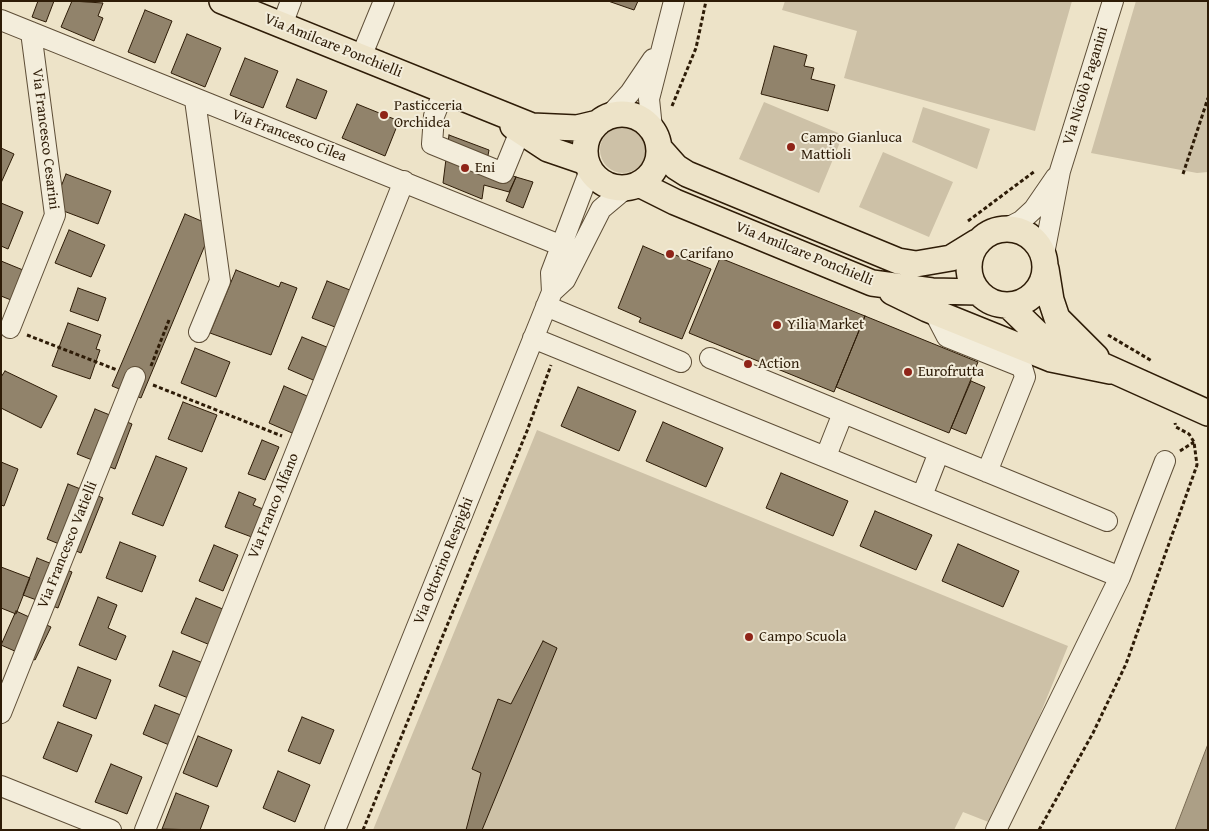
<!DOCTYPE html>
<html>
<head>
<meta charset="utf-8">
<style>
  body { margin:0 }
  #map { position:relative; width:1209px; height:831px; overflow:hidden; background:#ede3c8; font-family:"Gentium Book Plus",serif }
  canvas { display:block }
  .frame { position:absolute; inset:0; border:2px solid #2e1c07; pointer-events:none }
</style>
</head>
<body>
<div id="map">
<canvas width="1209" height="831"></canvas>
<div class="frame"></div>
</div>
<script>
const context = document.querySelector('canvas').getContext('2d');
context.lineJoin = 'round';
function fill(path, color) {
  context.fillStyle = color;
  context.fill(path, 'evenodd');
}
function poly(rows) {
  const path = new Path2D();
  for (const r of rows) {
    if (r.length === 3) {
      path.moveTo(r[0] + r[2], r[1]);
      path.arc(r[0], r[1], r[2], 0, 2 * Math.PI);
      continue;
    }
    path.moveTo(r[0], r[1]);
    for (let i = 2; i < r.length; i += 2) path.lineTo(r[i], r[i + 1]);
  }
  return path;
}
function trace(path, color, width, dash) {
  context.strokeStyle = color;
  context.lineWidth = width;
  context.lineCap = dash ? 'butt' : 'round';
  context.setLineDash(dash || []);
  context.stroke(path);
}
function label(font, color, halo, rows, align = 'center') {
  context.font = font + ' "Gentium Book Plus",serif';
  context.lineWidth = 4;
  context.setLineDash([]);
  context.textBaseline = 'middle';
  context.strokeStyle = halo;
  context.fillStyle = color;
  for (const [text, x, y, turn = 0] of rows) {
    context.save();
    context.translate(x, y);
    context.rotate((+turn || 0) * Math.PI / 180);
    context.textAlign = isNaN(turn) ? turn : align;
    if (halo) context.strokeText(text, 0, 0);
    context.fillText(text, 0, 0);
    context.restore();
  }
}
fill(poly([
  [785,1,1072,1,1035,131,844,78,857,31,782,10],
  [1136,1,1208,1,1208,172,1197,173,1091,153],
  [764,102,843,135,819,193,739,159],
  [923,107,990,129,977,169,912,142],
  [623,150,23],
  [883,152,953,182,929,237,859,207],
  [537,430,1068,646,1017,771,991,823,963,812,954,830,373,830]
]), '#cdc1a7');
const water = poly([
  [1208,744,1208,830,1175,830,1208,744]
]);
fill(water, '#ac9f86');
trace(water, '#7a6b53', 1);
const building = poly([
  [38,1,54,1,46,22,32,17,38,1],
  [72,1,103,3,98,16,103,18,94,41,61,27,72,1],
  [608,1,638,1,634,10,608,1],
  [145,10,172,21,155,63,128,52,145,10],
  [187,34,221,48,205,87,171,73,187,34],
  [774,46,807,55,804,66,814,68,811,79,835,85,828,111,761,94,774,46],
  [245,58,278,71,263,108,230,95,245,58],
  [297,79,327,91,316,119,286,107,297,79],
  [357,104,399,121,385,156,342,138,357,104],
  [449,135,489,150,486,166,516,177,509,192,484,185,482,199,443,183,449,135],
  [1,148,14,154,1,183,1,148],
  [66,174,111,191,98,224,53,207,66,174],
  [516,177,533,182,523,208,506,201,516,177],
  [1,203,23,212,8,249,1,246,1,203],
  [185,214,213,226,141,398,112,386,185,214],
  [69,230,105,245,91,277,55,263,69,230],
  [643,246,666,256,668,252,711,269,682,339,639,322,641,318,618,308,643,246],
  [720,258,865,316,834,392,689,333,720,258],
  [1,261,23,270,11,300,1,296,1,261],
  [236,270,279,287,281,282,297,288,271,355,210,333,236,270],
  [327,281,360,294,345,331,312,318,327,281],
  [78,288,106,298,98,321,70,311,78,288],
  [865,316,978,362,949,433,836,387,865,316],
  [68,323,101,335,96,349,100,350,90,379,52,366,68,323],
  [302,337,334,350,320,383,288,369,302,337],
  [195,348,230,362,216,397,181,383,195,348],
  [5,371,57,396,41,428,1,408,1,377,5,371],
  [971,381,985,387,966,434,951,428,971,381],
  [284,386,314,399,299,436,269,423,284,386],
  [578,387,636,411,619,451,561,426,578,387],
  [183,402,217,415,202,452,168,439,183,402],
  [95,409,132,424,115,469,77,454,95,409],
  [663,422,723,448,706,487,646,461,663,422],
  [262,440,279,447,265,480,248,474,262,440],
  [156,456,187,468,163,526,132,514,156,456],
  [1,462,18,469,4,506,1,505,1,462],
  [781,473,848,501,833,536,766,508,781,473],
  [68,484,103,498,81,553,47,539,68,484],
  [239,492,256,499,253,505,268,511,257,539,225,527,239,492],
  [875,511,932,535,916,570,860,546,875,511],
  [120,542,156,556,142,592,106,578,120,542],
  [958,544,1019,571,1003,607,942,581,958,544],
  [214,545,238,555,223,591,199,581,214,545],
  [37,558,72,572,58,608,23,595,37,558],
  [1,567,30,578,16,614,1,608,1,567],
  [98,597,117,605,108,628,126,636,116,660,79,645,98,597],
  [196,598,230,612,215,647,181,633,196,598],
  [16,611,51,627,35,660,1,645,16,611],
  [543,641,557,648,482,830,466,830,481,773,472,769,498,699,511,704,543,641],
  [173,651,208,665,193,700,159,686,173,651],
  [78,667,111,680,96,719,63,706,78,667],
  [155,705,186,717,174,747,143,734,155,705],
  [302,717,334,730,320,764,288,751,302,717],
  [58,722,92,735,77,772,43,758,58,722],
  [198,736,232,750,217,787,183,773,198,736],
  [111,764,142,777,127,814,95,802,111,764],
  [278,771,310,785,295,822,263,808,278,771],
  [176,793,209,806,200,830,162,829,176,793]
]);
fill(building, '#91836b');
trace(building, '#2e1c07', 1);
const minor = poly([
  [1,20,577,252],
  [282,25,291,1],
  [361,57,384,1],
  [444,91,434,116,432,144,503,173,521,129],
  [195,100,220,281,199,332],
  [610,115,630,93,653,59],
  [652,128,649,99,674,1],
  [1007,228,1021,221,1034,209,1056,177],
  [1044,254,1060,171,1113,1],
  [552,292,551,273,590,170],
  [546,306,681,362],
  [934,312,947,337,1022,367,1025,377,987,472],
  [10,328,55,215,31,32],
  [533,338,1120,577],
  [710,358,1107,521],
  [826,456,843,413],
  [922,496,939,452],
  [1,713,135,377],
  [1,786,111,830],
  [145,830,404,181],
  [335,830,552,292,565,280,601,209,626,188],
  [996,830,1120,577,1165,461]
]);
const major = poly([
  [222,1,532,126,577,128,598,123],
  [622,151,37],
  [513,126,548,149,586,162],
  [660,149,676,167,687,174,898,261,916,264,951,258,977,242],
  [639,184,675,202,872,283,932,291,978,292],
  [1007,267,38],
  [1046,269,1051,300,1057,318,1096,357],
  [892,292,927,309,1051,359,1110,371],
  [1008,305,1037,333,1059,346,1208,413]
]);
trace(minor, '#5e4e37', 22);
trace(major, '#2e1c07', 28);
trace(poly([
  [672,106,696,48,706,1],
  [1183,174,1208,98],
  [968,221,1035,171],
  [27,335,117,370],
  [1108,335,1152,361],
  [151,366,169,320],
  [153,385,282,436],
  [1180,451,1194,442],
  [363,830,527,431,551,365],
  [1039,830,1093,733,1126,664,1197,465,1194,442,1189,434,1176,427,1175,423]
]), '#2e1c07', 3, [4, 2.5]);
trace(minor, '#f3eddb', 20);
trace(major, '#ede3c8', 25);
for (const [x, y, r, color] of [
  [384,115,5,"#8f2418"],
  [791,147,5,"#8f2418"],
  [465,168,5,"#8f2418"],
  [670,254,5,"#8f2418"],
  [777,325,5,"#8f2418"],
  [748,364,5,"#8f2418"],
  [908,372,5,"#8f2418"],
  [749,637,5,"#8f2418"]
]) {
  const dot = new Path2D();
  dot.arc(x, y, r, 0, 2 * Math.PI);
  context.fillStyle = color;
  context.fill(dot);
  trace(dot, '#f3eddb', 2);
}
label('15px', '#2e1c07', '#f3eddb', [
  ["Via Amilcare Ponchielli",333,46,22],
  ["Via Nicolò Paganini",1086,86,-73],
  ["Via Francesco Cilea",289,136,21],
  ["Via Francesco Cesarini",45,139,83],
  ["Via Amilcare Ponchielli",804,254,22],
  ["Via Franco Alfano",274,506,-68],
  ["Via Francesco Vatielli",68,545,-68],
  ["Via Ottorino Respighi",444,561,-68]
]);
label('15px', '#2e1c07', '#f3eddb', [
  ["Pasticceria",394,106],
  ["Orchidea",394,123],
  ["Campo Gianluca",801,138],
  ["Mattioli",801,155],
  ["Eni",475,168],
  ["Carifano",680,254],
  ["Yilia Market",787,325],
  ["Action",758,364],
  ["Eurofrutta",918,372],
  ["Campo Scuola",759,637]
], 'left');
</script>
</body>
</html>
